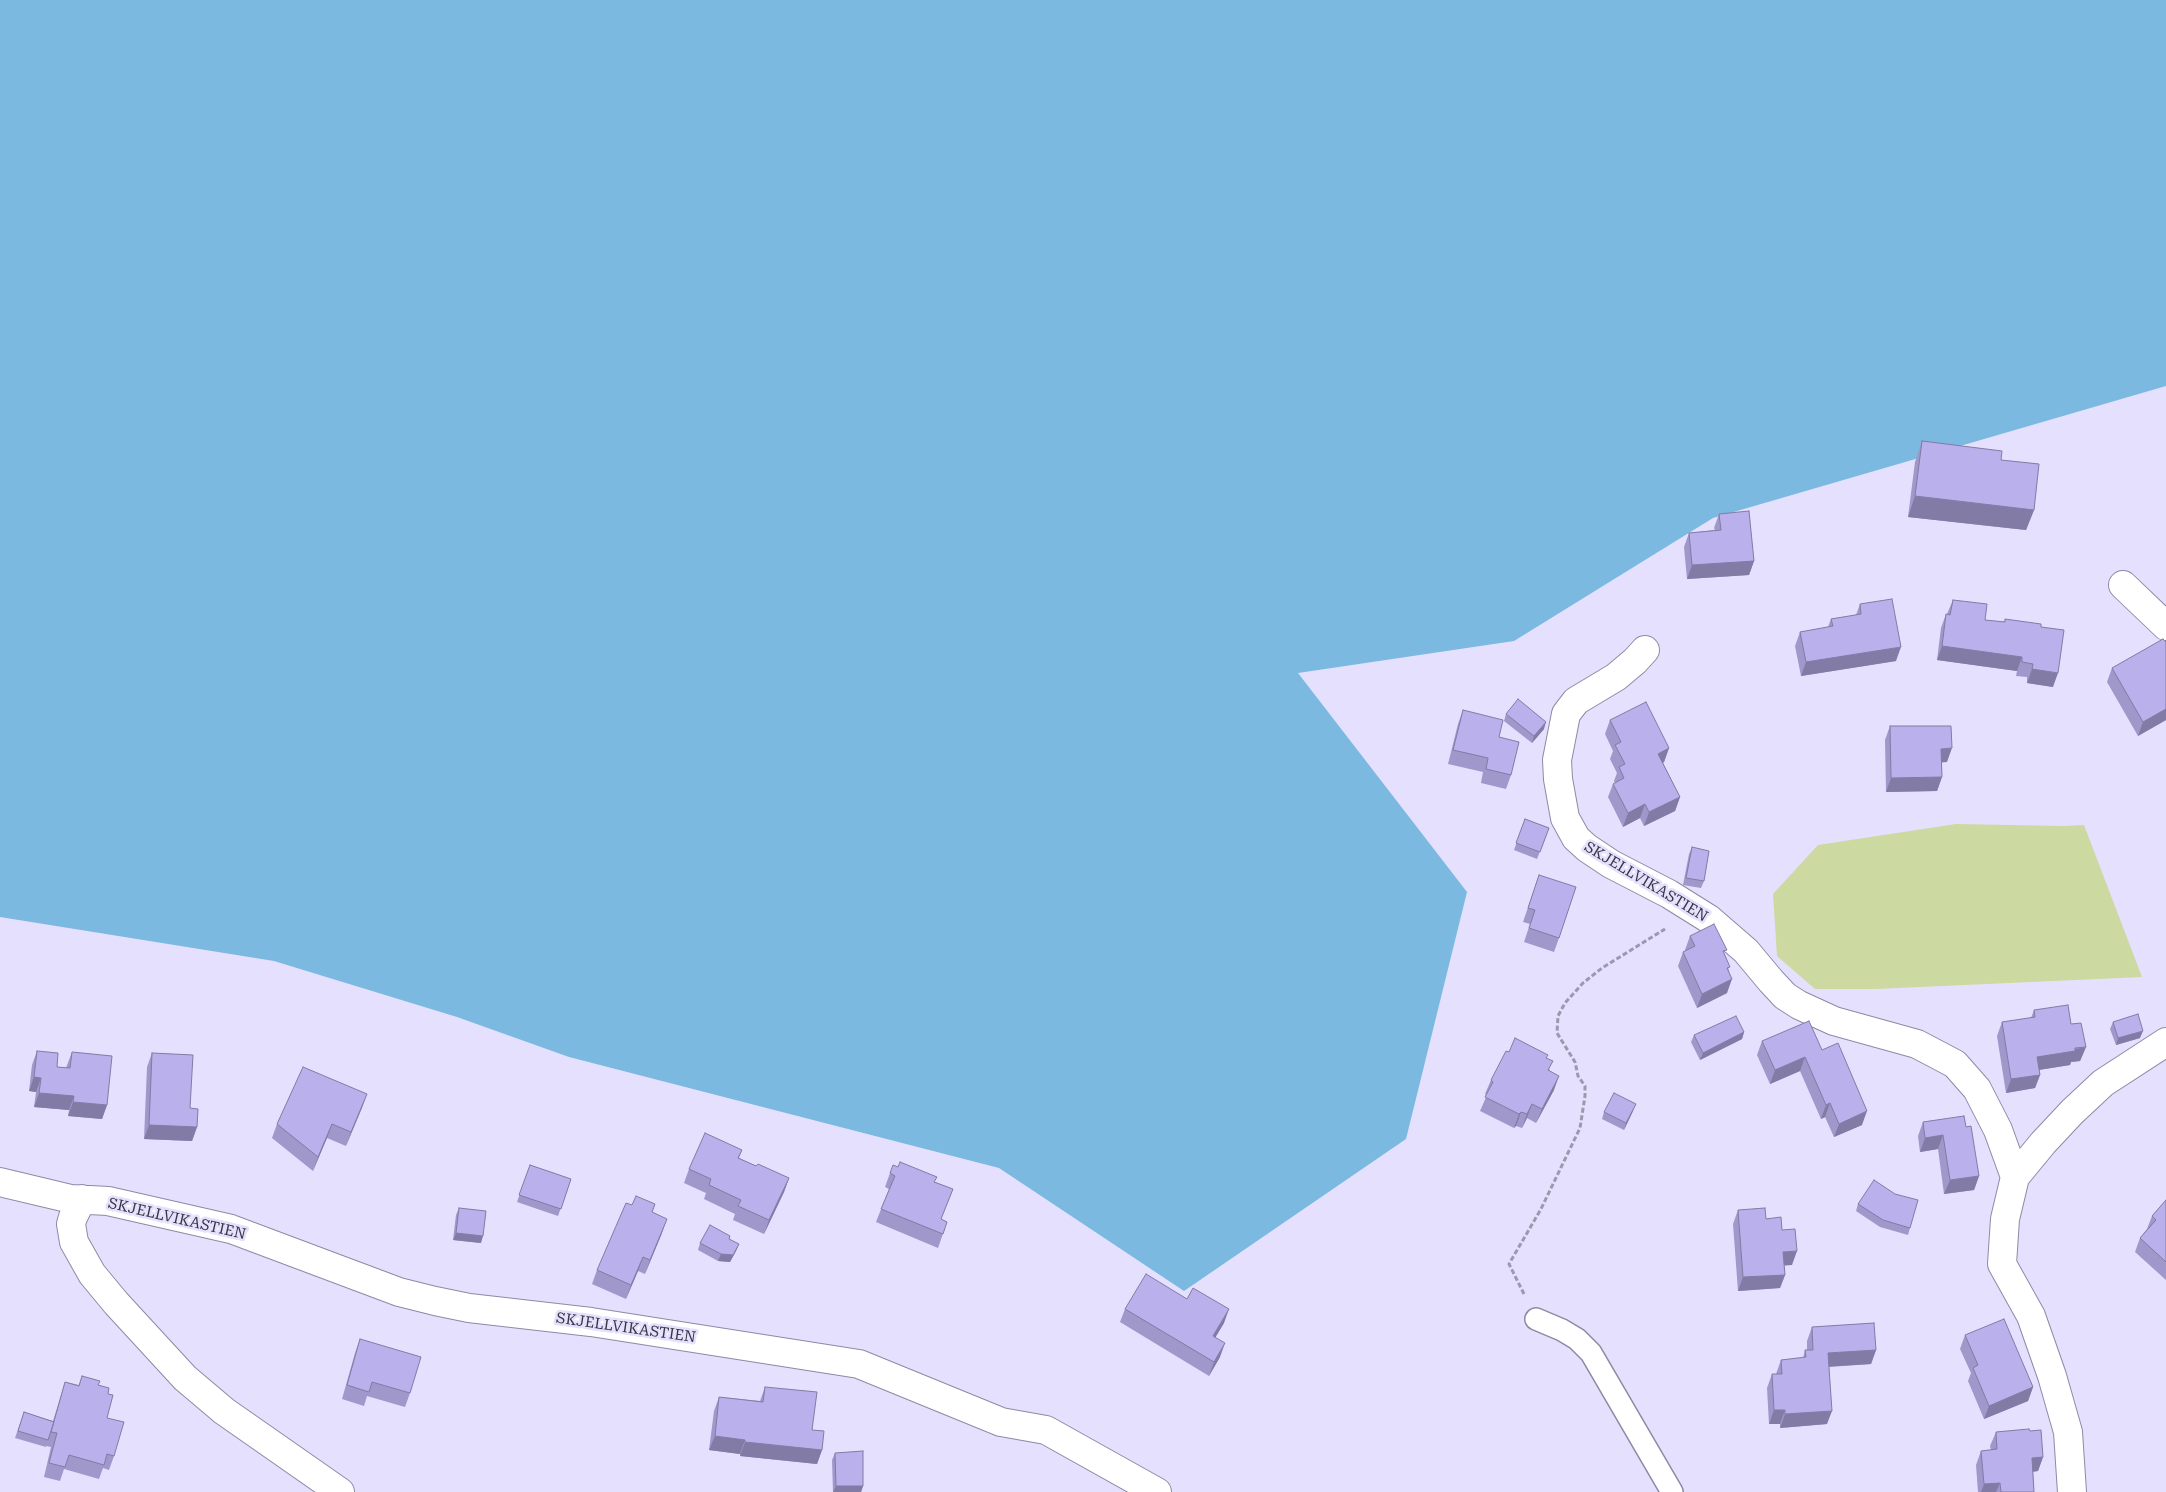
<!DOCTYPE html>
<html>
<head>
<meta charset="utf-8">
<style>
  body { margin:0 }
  canvas { display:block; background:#e4e0fd }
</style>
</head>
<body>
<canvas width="2166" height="1492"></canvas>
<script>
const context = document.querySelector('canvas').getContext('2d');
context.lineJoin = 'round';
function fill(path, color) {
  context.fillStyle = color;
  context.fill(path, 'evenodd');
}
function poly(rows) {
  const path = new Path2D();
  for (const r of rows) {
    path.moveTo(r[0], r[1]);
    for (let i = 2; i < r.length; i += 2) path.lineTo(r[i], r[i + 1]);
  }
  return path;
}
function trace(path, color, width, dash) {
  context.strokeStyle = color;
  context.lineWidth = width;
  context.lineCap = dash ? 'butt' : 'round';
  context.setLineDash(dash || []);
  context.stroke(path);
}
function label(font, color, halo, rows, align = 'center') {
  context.font = font + ' "Roboto Serif",serif';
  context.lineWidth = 5;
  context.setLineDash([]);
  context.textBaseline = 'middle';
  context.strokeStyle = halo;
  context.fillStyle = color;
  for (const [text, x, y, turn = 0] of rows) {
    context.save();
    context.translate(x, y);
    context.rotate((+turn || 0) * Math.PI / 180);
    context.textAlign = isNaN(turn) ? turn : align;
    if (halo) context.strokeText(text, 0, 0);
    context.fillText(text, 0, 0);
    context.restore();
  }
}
fill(poly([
  [1956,824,2064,826,2084,825,2142,977,1875,989,1815,989,1777,956,1773,894,1818,845]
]), '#ccd9a0');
fill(poly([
  [0,0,2166,0,2166,386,1713,518,1514,641,1298,673,1467,892,1406,1139,1184,1291,999,1168,569,1057,457,1017,274,961,0,917]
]), '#7cb9e0');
const lane = poly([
  [1536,1319,1562,1330,1577,1339,1591,1353,1672,1492]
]);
const street = poly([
  [2123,585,2166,626],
  [1645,650,1635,661,1616,677,1576,701,1566,714,1557,760,1558,779,1565,818,1576,838,1587,848,1611,864,1669,894,1709,919,1746,951,1771,981,1785,996,1799,1005,1834,1021,1917,1044,1955,1064,1977,1089,1998,1130,2015,1177],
  [0,1182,71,1199,108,1201,231,1229,399,1292,435,1301,469,1308,591,1322,859,1364,1001,1422,1046,1430,1157,1492],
  [82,1199,73,1217,71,1224,74,1242,92,1274,116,1303,185,1378,224,1411,340,1492],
  [2072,1492,2068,1432,2052,1376,2031,1316,2002,1264,2005,1219,2015,1177,2043,1143,2072,1112,2103,1083,2166,1042]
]);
trace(lane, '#8e8aa5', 24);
trace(street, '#8e8aa5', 30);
trace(poly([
  [1524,1294,1509,1264,1541,1209,1580,1128,1585,1096,1585,1086,1578,1076,1575,1062,1557,1033,1558,1016,1565,1003,1583,983,1602,968,1665,929]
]), '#9c99af', 3, [5, 2.5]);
trace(lane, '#fff', 21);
trace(street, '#fff', 28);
fill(poly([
  [1922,441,2001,460,2034,510,2026,530,1908,517,1915,462],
  [1719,514,1754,561,1749,575,1687,579,1684,547,1689,533,1715,530,1714,528],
  [1953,600,1985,620,2004,622,2005,619,2041,627,2053,687,2027,683,2027,677,2016,676,2017,671,1937,660,1941,628,1946,614,1947,614],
  [1860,604,1896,661,1801,676,1795,646,1800,632,1828,627,1831,619,1856,615],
  [2166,642,2166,720,2138,736,2107,682,2112,668],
  [1463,710,1499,737,1511,775,1506,789,1481,783,1483,772,1448,764,1458,724],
  [1506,714,1544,729,1532,743,1504,721],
  [1610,720,1669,748,1664,762,1663,763,1680,797,1675,811,1644,826,1640,818,1623,827,1608,797,1613,784,1615,783,1614,781,1617,773,1610,759,1613,751,1605,734],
  [1890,726,1947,762,1942,762,1942,777,1937,791,1886,792,1885,740],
  [1525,819,1549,828,1537,859,1514,850],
  [1692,847,1704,881,1701,888,1683,885,1689,854],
  [1539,875,1559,938,1554,952,1524,942,1530,924,1523,922],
  [1690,936,1725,955,1729,971,1727,993,1697,1008,1678,966,1683,952,1685,951,1685,950],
  [2034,1010,2071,1024,2086,1047,2080,1061,2071,1062,2070,1065,2039,1070,2040,1075,2035,1088,2006,1093,1997,1036,2002,1022,2031,1018],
  [2113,1022,2140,1038,2116,1045,2110,1029],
  [1744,1032,1742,1039,1700,1060,1691,1042,1694,1035],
  [1762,1041,1822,1050,1862,1125,1834,1137,1825,1117,1821,1119,1800,1071,1770,1084,1757,1055],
  [37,1051,57,1067,66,1068,72,1052,107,1105,102,1119,68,1116,69,1110,34,1107,36,1092,29,1091,32,1065],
  [1509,1052,1547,1059,1554,1090,1536,1123,1527,1118,1522,1128,1516,1126,1514,1128,1480,1111,1487,1095,1485,1094,1491,1080],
  [152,1053,190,1108,197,1127,192,1141,144,1139,147,1067],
  [367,1094,346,1146,327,1138,313,1171,272,1138,277,1124],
  [1633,1111,1624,1130,1602,1119,1604,1112],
  [1923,1122,1966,1127,1979,1176,1974,1190,1944,1194,1938,1149,1920,1152,1918,1136],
  [742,1150,739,1158,756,1166,789,1178,784,1192,764,1234,733,1220,735,1214,704,1199,706,1193,684,1183,689,1169],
  [530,1165,571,1179,558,1216,517,1202],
  [890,1173,935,1182,953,1189,941,1219,947,1222,938,1248,876,1222,889,1189,885,1187],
  [2166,1200,2166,1280,2135,1252,2140,1238,2147,1229,2152,1216],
  [655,1204,652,1213,662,1233,645,1274,638,1271,626,1299,592,1284,597,1270,632,1205],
  [1858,1204,1910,1228,1908,1235,1880,1227,1856,1211],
  [459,1208,481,1243,453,1240,456,1215],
  [1738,1210,1766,1219,1782,1230,1792,1265,1784,1265,1785,1275,1780,1288,1738,1291,1733,1224],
  [700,1243,739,1244,736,1251,730,1262,718,1261,698,1250],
  [1125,1309,1224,1323,1215,1337,1220,1357,1209,1376,1120,1322],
  [1812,1327,1876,1350,1871,1364,1829,1367,1827,1424,1780,1428,1780,1424,1769,1424,1767,1388,1772,1374,1776,1374,1781,1360,1803,1358,1805,1350,1807,1350,1807,1341],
  [1965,1335,2033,1387,2028,1401,1984,1419,1968,1381,1971,1373,1960,1349],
  [360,1339,410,1393,405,1407,367,1396,364,1406,342,1399,355,1353],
  [82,1376,98,1385,108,1394,107,1418,114,1456,109,1470,103,1468,99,1479,64,1469,60,1481,44,1477,51,1447,46,1446,46,1447,15,1438,24,1412,53,1421,65,1382,79,1385],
  [765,1387,812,1430,822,1450,817,1464,740,1456,740,1454,709,1450,714,1411,719,1397,760,1401],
  [2030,1431,2043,1457,2038,1471,2033,1472,2034,1492,1978,1492,1976,1465,1981,1451,1991,1450,1990,1446,1996,1432],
  [835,1453,863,1486,861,1492,833,1492,832,1460]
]), '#a097cb');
fill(poly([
  [1915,496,2034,510,2026,530,1908,517],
  [1754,561,1749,575,1687,579,1692,565],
  [1942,646,2022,657,2017,671,1937,660],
  [1901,647,1896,661,1801,676,1806,662],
  [2032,669,2058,673,2053,687,2027,683],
  [2166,709,2166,720,2138,736,2143,722],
  [1546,722,1544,729,1532,743,1534,736],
  [1669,748,1664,762,1653,768,1658,754],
  [1952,748,1947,762,1936,763,1941,749],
  [1942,777,1937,791,1886,792,1891,778],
  [1680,797,1675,811,1644,826,1649,812],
  [1645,804,1640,818,1623,827,1628,813],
  [1732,979,1727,993,1697,1008,1702,994],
  [2143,1031,2140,1038,2116,1045,2118,1038],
  [1744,1032,1742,1039,1700,1060,1703,1053],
  [2086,1047,2080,1061,2071,1062,2070,1065,2032,1071,2037,1057],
  [1805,1057,1800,1071,1770,1084,1775,1070],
  [2040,1075,2035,1088,2006,1093,2011,1079],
  [1559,1076,1554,1090,1536,1123,1542,1109],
  [34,1077,41,1078,36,1092,29,1091],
  [39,1093,74,1096,69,1110,34,1107],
  [367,1094,362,1108,346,1146,351,1132],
  [73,1102,107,1105,102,1119,68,1116],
  [1830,1103,1825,1117,1821,1119,1826,1105],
  [1532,1104,1527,1118,1522,1128,1527,1114],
  [1636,1104,1633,1111,1624,1130,1626,1123],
  [1867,1111,1862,1125,1834,1137,1839,1124],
  [1521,1112,1516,1126,1514,1128,1519,1114],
  [332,1124,327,1138,313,1171,318,1157],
  [149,1125,197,1127,192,1141,144,1139],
  [1943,1135,1938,1149,1920,1152,1925,1138],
  [1979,1176,1974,1190,1944,1194,1950,1180],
  [789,1178,784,1192,764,1234,769,1220],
  [667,1219,662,1233,645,1274,650,1260],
  [456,1233,483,1236,481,1243,453,1240],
  [739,1244,736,1251,730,1262,718,1261,721,1254],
  [1797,1251,1792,1265,1778,1266,1783,1252],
  [643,1257,638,1271,626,1299,631,1285],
  [1785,1275,1780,1288,1738,1291,1743,1277],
  [1229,1309,1224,1323,1208,1350,1213,1336],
  [1225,1343,1220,1357,1209,1376,1214,1362],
  [1876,1350,1871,1364,1822,1367,1828,1353],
  [2033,1387,2028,1401,1984,1419,1989,1406],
  [1774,1410,1785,1410,1780,1424,1769,1424],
  [1832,1411,1827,1424,1780,1428,1785,1414],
  [715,1436,745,1440,740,1454,709,1450],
  [745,1442,822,1450,817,1464,740,1456],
  [2043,1457,2038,1471,2027,1472,2032,1458],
  [2000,1483,1996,1492,1981,1492,1984,1484],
  [836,1486,863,1486,861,1492,833,1492]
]), '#827ba5');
const building = poly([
  [1922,441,2002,451,2001,460,2039,464,2034,510,1915,496,1922,441],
  [1749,511,1754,561,1692,565,1689,533,1721,530,1719,514,1749,511],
  [1892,599,1901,647,1806,662,1800,632,1833,626,1831,619,1861,614,1860,604,1892,599],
  [1953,600,1987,604,1985,620,2005,622,2005,619,2041,624,2041,627,2064,630,2058,673,2032,669,2033,664,2022,662,2022,657,1942,646,1946,614,1950,615,1953,600],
  [2163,639,2166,642,2166,709,2143,722,2112,668,2163,639],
  [1518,699,1546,722,1534,736,1506,714,1518,699],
  [1646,702,1669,748,1658,754,1680,797,1649,812,1645,804,1628,813,1613,784,1624,778,1619,767,1625,764,1615,745,1621,742,1610,720,1646,702],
  [1463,710,1503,720,1499,737,1519,742,1511,775,1486,769,1488,758,1453,750,1463,710],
  [1890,726,1951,726,1952,748,1941,749,1942,777,1891,778,1890,726],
  [1525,819,1549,828,1540,852,1516,843,1525,819],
  [1692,847,1709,851,1704,881,1686,878,1692,847],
  [1539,875,1576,887,1559,938,1529,928,1535,910,1528,908,1539,875],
  [1714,924,1727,950,1723,951,1730,967,1727,968,1732,979,1702,994,1683,952,1695,946,1690,936,1714,924],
  [2068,1005,2071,1024,2081,1023,2086,1047,2075,1048,2075,1051,2037,1057,2040,1075,2011,1079,2002,1022,2035,1017,2034,1010,2068,1005],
  [2138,1014,2143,1031,2118,1038,2113,1022,2138,1014],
  [1736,1016,1744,1032,1703,1053,1694,1035,1736,1016],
  [1809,1021,1822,1050,1838,1043,1867,1111,1839,1124,1830,1103,1826,1105,1805,1057,1775,1070,1762,1041,1809,1021],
  [1515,1038,1548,1055,1546,1058,1553,1061,1548,1070,1559,1076,1542,1109,1532,1104,1527,1114,1521,1112,1519,1114,1485,1097,1493,1082,1491,1080,1506,1051,1509,1052,1515,1038],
  [37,1051,58,1053,57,1067,70,1068,72,1052,112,1056,107,1105,73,1102,74,1096,39,1093,41,1078,34,1077,37,1051],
  [152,1053,193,1055,190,1108,198,1109,197,1127,149,1125,152,1053],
  [303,1067,367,1094,351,1132,332,1124,318,1157,277,1124,303,1067],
  [1614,1093,1636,1104,1626,1123,1604,1112,1614,1093],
  [1964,1116,1966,1127,1971,1126,1979,1176,1950,1180,1943,1135,1925,1138,1923,1122,1964,1116],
  [705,1133,742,1150,738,1158,756,1166,758,1164,789,1178,769,1220,738,1206,741,1200,709,1185,711,1179,689,1169,705,1133],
  [900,1162,937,1177,934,1182,953,1189,941,1219,947,1222,943,1234,881,1209,895,1176,890,1173,893,1165,898,1167,900,1162],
  [530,1165,571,1179,561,1209,519,1195,530,1165],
  [1874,1180,1895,1194,1918,1200,1910,1228,1883,1220,1858,1204,1874,1180],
  [636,1196,655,1204,652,1212,667,1219,650,1260,643,1257,631,1285,597,1270,626,1203,632,1205,636,1196],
  [2166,1200,2166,1262,2140,1238,2156,1220,2152,1216,2166,1200],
  [459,1208,486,1211,483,1236,456,1233,459,1208],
  [1765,1208,1766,1219,1781,1217,1782,1230,1795,1229,1797,1251,1783,1252,1785,1275,1743,1277,1738,1210,1765,1208],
  [710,1225,730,1236,729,1239,739,1244,733,1255,721,1254,700,1243,710,1225],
  [1146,1274,1187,1299,1193,1288,1229,1309,1213,1336,1225,1343,1214,1362,1125,1309,1146,1274],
  [2004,1319,2033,1387,1989,1406,1973,1368,1978,1365,1965,1335,2004,1319],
  [1874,1323,1876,1350,1828,1353,1832,1411,1785,1414,1785,1410,1774,1410,1772,1374,1782,1374,1781,1360,1806,1357,1805,1350,1813,1350,1812,1327,1874,1323],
  [360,1339,421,1357,410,1393,372,1382,369,1392,347,1385,360,1339],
  [82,1376,100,1381,98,1385,109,1388,108,1394,113,1395,107,1418,124,1422,114,1456,107,1454,104,1465,69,1455,65,1467,49,1463,57,1433,51,1432,65,1382,79,1386,82,1376],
  [765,1387,817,1392,812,1430,824,1431,822,1450,745,1442,745,1440,715,1436,719,1397,763,1402,765,1387],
  [24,1412,54,1422,48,1440,18,1431,24,1412],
  [2029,1429,2030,1431,2041,1430,2043,1457,2032,1458,2034,1492,2001,1492,2000,1483,1984,1484,1981,1451,1997,1449,1996,1432,2029,1429],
  [863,1451,863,1486,836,1486,835,1453,863,1451]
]);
fill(building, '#bab0ec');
trace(building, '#827ba5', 1);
label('15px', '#373541', '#e4e0fd', [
  ["SKJELLVIKASTIEN",1646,882,31],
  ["SKJELLVIKASTIEN",177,1219,13],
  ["SKJELLVIKASTIEN",626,1328,8]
]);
</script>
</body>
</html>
